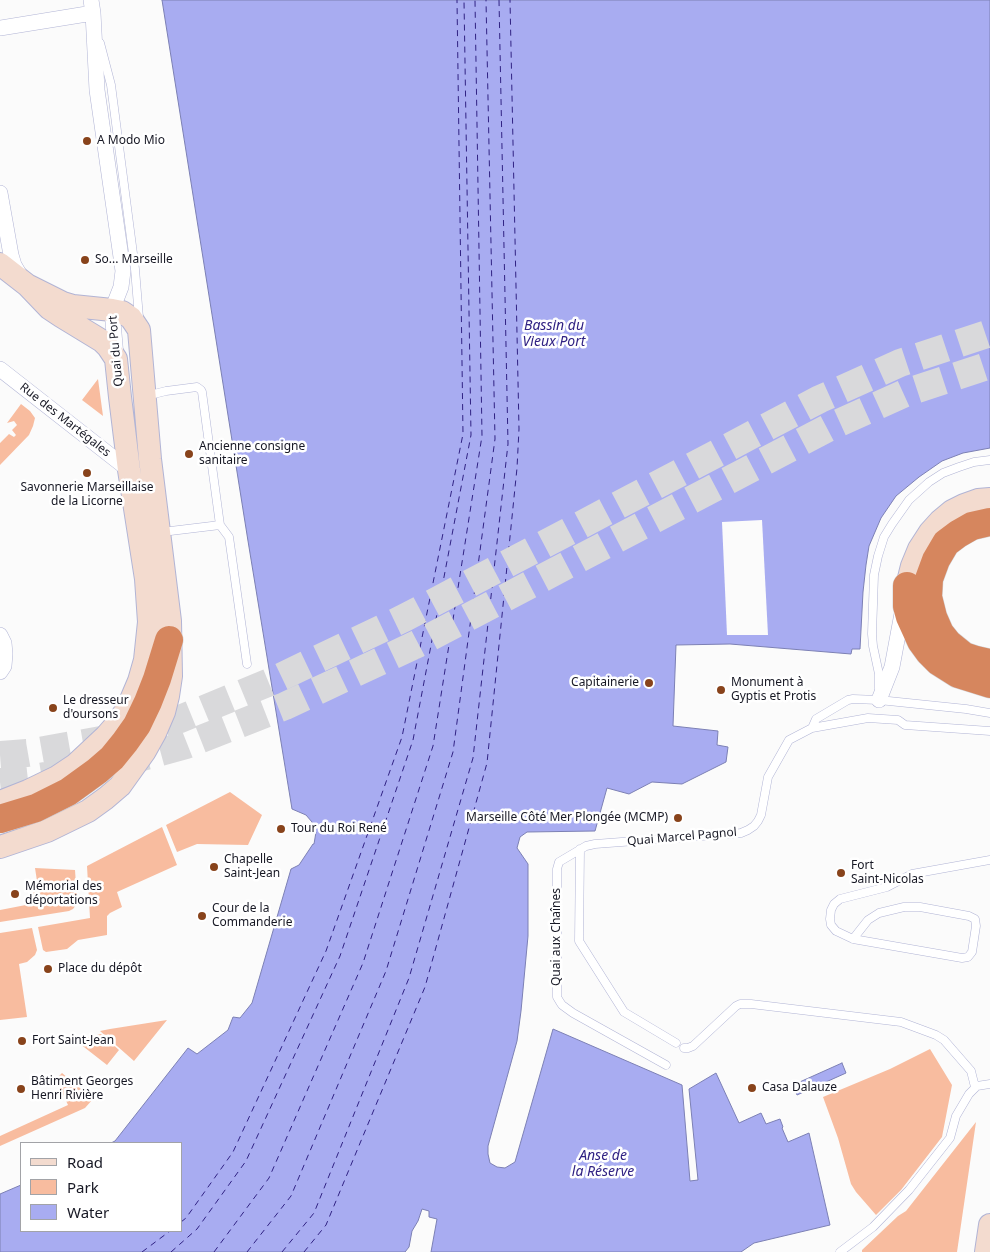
<!DOCTYPE html>
<html>
<head>
<meta charset="utf-8">
<style>
  body { margin:0 }
  #map { position:relative; width:990px; height:1252px; overflow:hidden; background:#fbfbfb; font-family:"Noto Sans",sans-serif }
  canvas { display:block }
  .legend { position:absolute; left:20px; top:1142px; width:162px; height:90px; box-sizing:border-box; background:#fff; border:1px solid #a2a3a7; margin:0; padding:6px 9px; list-style:none; font-size:15px; color:#171824 }
  .legend li { display:flex; align-items:center; gap:10px; height:25px }
  .legend b { width:25px; border:1px solid #a2a3a7 }
</style>
</head>
<body>
<div id="map">
<canvas width="990" height="1252"></canvas>
<ul class="legend">
<li><b style="height:6px;background:#f3dbcf"></b>Road</li>
<li><b style="height:14px;background:#f8bc9f"></b>Park</li>
<li><b style="height:14px;background:#a8acf1"></b>Water</li>
</ul>
</div>
<script>
const context = document.querySelector('canvas').getContext('2d');
context.lineJoin = 'round';
function fill(path, color) {
  context.fillStyle = color;
  context.fill(path, 'evenodd');
}
function poly(rows) {
  const path = new Path2D();
  for (const r of rows) {
    path.moveTo(r[0], r[1]);
    for (let i = 2; i < r.length; i += 2) path.lineTo(r[i], r[i + 1]);
  }
  return path;
}
function trace(path, color, width, dash) {
  context.strokeStyle = color;
  context.lineWidth = width;
  context.lineCap = dash ? 'butt' : 'round';
  context.setLineDash(dash || []);
  context.stroke(path);
}
function label(font, color, halo, rows, align = 'center') {
  context.font = font + ' "Noto Sans",sans-serif';
  context.lineWidth = 5;
  context.setLineDash([]);
  context.textBaseline = 'middle';
  context.strokeStyle = halo;
  context.fillStyle = color;
  for (const [text, x, y, turn = 0] of rows) {
    context.save();
    context.translate(x, y);
    context.rotate((+turn || 0) * Math.PI / 180);
    context.textAlign = isNaN(turn) ? turn : align;
    if (halo) context.strokeText(text, 0, 0);
    context.fillText(text, 0, 0);
    context.restore();
  }
}
fill(poly([
  [98,379,103,416,82,400],
  [21,404,30,411,35,418,33,426,29,435,0,465,0,443,9,434,14,437,16,435,12,430,17,425,14,421,7,423],
  [230,792,262,815,248,845,197,844,177,852,166,825],
  [162,827,177,865,117,892,122,907,110,913,107,916,107,935,78,940,67,949,46,952,43,950,38,927,90,918,87,866],
  [35,868,75,870,77,899,76,905,73,909,69,911,0,922,0,910,31,904,28,883,37,881],
  [32,928,37,950,35,955,27,962,19,964,27,1017,0,1020,0,933],
  [167,1020,134,1061,100,1031,110,1029],
  [101,1034,119,1050,107,1065,75,1040],
  [930,1049,952,1085,942,1137,901,1190,876,1215,856,1192,851,1184,838,1138,823,1097,890,1069],
  [62,1073,93,1099,85,1108,0,1146,0,1136,68,1105,56,1079],
  [976,1122,957,1252,862,1252,862,1250,898,1216,906,1211]
]), '#f8bc9f');
const water = poly([
  [162,0,990,0,990,448,963,453,942,461,919,477,896,496,881,518,869,546,866,565,863,592,860,649,852,649,851,654,730,644,676,645,673,726,718,731,717,745,728,747,726,762,682,784,652,782,629,794,607,788,595,831,527,832,520,837,517,848,528,864,528,936,521,1011,517,1041,488,1146,488,1154,490,1163,497,1167,505,1168,515,1162,553,1029,682,1085,690,1181,698,1180,689,1089,716,1073,739,1123,761,1113,766,1124,780,1119,783,1127,782,1128,788,1142,809,1133,830,1225,754,1243,741,1252,431,1252,437,1219,429,1217,429,1211,422,1209,418,1221,412,1231,409,1247,405,1252,0,1252,0,1194,21,1185,21,1231,181,1231,181,1143,111,1143,115,1141,188,1048,197,1054,228,1030,233,1017,240,1018,252,1003,291,869,299,865,313,844,314,844,316,832,314,832,312,822,306,815,292,809,248,541,162,0],
  [842,1063,846,1073,797,1095,793,1085,842,1063]
]);
fill(water, '#a8acf1');
trace(water, '#7c80b4', 1);
fill(poly([
  [762,520,768,635,727,635,722,522]
]), '#fbfbfb');
trace(poly([
  [181,1222,186,1218,233,1152,326,951,402,737,463,434,457,0],
  [142,1252,170,1231],
  [171,1252,197,1229,246,1161,340,956,413,740,471,435,464,0],
  [214,1252,269,1178,363,963,433,746,482,436,475,0],
  [247,1252,291,1196,386,971,453,752,495,439,486,0],
  [282,1252,314,1213,409,978,473,758,508,444,499,0],
  [304,1252,326,1225,425,987,487,763,517,468,519,429,510,0]
]), '#302283', 1, [6, 5]);
trace(poly([
  [0,755,27,753,124,736,180,719,270,682,404,618,820,399,900,363,990,333],
  [120,763,186,745,285,706,417,644,828,428,905,393,990,365],
  [0,782,28,779,63,773]
]), '#d9d9db', 28, [28, 14]);
const lane = poly([
  [100,43,111,85,135,269,139,318],
  [146,396,166,391,197,387,201,390,202,392,220,525,229,537,247,664],
  [162,532,220,525],
  [879,688,879,674,873,646,872,634,874,575,878,556,884,537,892,524,909,500,929,482,943,473,959,467,974,462,990,460],
  [812,728,816,719,848,700,853,699,879,700,966,709,990,713],
  [580,849,579,941,624,1012,676,1043],
  [853,939,868,920,879,913,904,907,920,907,969,916,975,919,976,926,972,952,968,957,962,958,853,939,836,931,831,925,830,919,831,910,834,904,840,899,887,887,912,874,990,860],
  [684,1048,688,1048,693,1046,736,1006,740,1004,751,1004,901,1022,936,1035,944,1040,971,1071,975,1087],
  [666,1065,573,1013,562,1005,560,1002,557,997,557,869,559,862,586,846,595,844,741,833,748,830,754,826,758,821,761,815,768,777,789,740,812,728,868,718,898,720,905,725,990,731],
  [840,1252,873,1227,909,1190,950,1138,956,1116,969,1094,977,1086,990,1084]
]);
const street = poly([
  [91,0,93,13,97,90,123,271,121,287,112,310,116,357],
  [0,28,93,13],
  [0,193,11,255,14,265,21,277],
  [0,369,129,470],
  [0,635,4,643,5,654,4,666,0,672],
  [879,700,892,667,903,608]
]);
const secondary = poly([
  [0,264,27,285,49,308,61,316,102,341,108,347,116,359,120,397,129,470,146,579,149,622,145,660,139,681,128,707,119,721,106,736,75,765,57,777,28,791,0,802],
  [907,586,912,566,919,549,930,532,940,521,952,511,964,505,978,500,990,499],
  [0,847,47,831,88,811,106,798,120,786,145,751,155,733,164,712,168,696,171,676,170,621,150,459,139,330,131,318,122,312,112,310,73,306,63,303,27,285],
  [986,1252,990,1225]
]);
const highway = poly([
  [990,522,972,526,958,534,946,543,936,560,929,579,928,597,933,617,940,633,948,643,964,656,976,660,990,663],
  [907,586,907,606,910,617,921,641,929,652,939,662,958,674,990,684],
  [0,819,36,808,68,792,97,771,112,758,125,742,137,725,148,702,157,679,169,640]
]);
trace(lane, '#b1b4d5', 9);
trace(street, '#b1b4d5', 16);
trace(secondary, '#b1b4d5', 24);
trace(highway, '#d5d5d8', 29);
trace(lane, '#fff', 8);
trace(street, '#fff', 15);
trace(secondary, '#f3dbcf', 22);
trace(highway, '#d6865e', 28);
for (const [x, y, r, color] of [
  [87,141,5,"#88431b"],
  [85,260,5,"#88431b"],
  [189,454,5,"#88431b"],
  [87,473,5,"#88431b"],
  [649,683,5,"#88431b"],
  [721,690,5,"#88431b"],
  [53,708,5,"#88431b"],
  [678,818,5,"#88431b"],
  [281,829,5,"#88431b"],
  [214,867,5,"#88431b"],
  [841,873,5,"#88431b"],
  [15,894,5,"#88431b"],
  [202,916,5,"#88431b"],
  [48,969,5,"#88431b"],
  [22,1041,5,"#88431b"],
  [752,1088,5,"#88431b"],
  [21,1089,5,"#88431b"]
]) {
  const dot = new Path2D();
  dot.arc(x, y, r, 0, 2 * Math.PI);
  context.fillStyle = color;
  context.fill(dot);
  trace(dot, '#fff', 2);
}
label('12px', '#171824', '#fff', [
  ["A Modo Mio",97,141],
  ["So... Marseille",95,260],
  ["Ancienne consigne",199,447],
  ["sanitaire",199,461],
  ["Savonnerie Marseillaise",87,488,"center"],
  ["de la Licorne",87,502,"center"],
  ["Capitainerie",639,683,"right"],
  ["Monument à",731,683],
  ["Gyptis et Protis",731,697],
  ["Le dresseur",63,701],
  ["d'oursons",63,715],
  ["Marseille Côté Mer Plongée (MCMP)",668,818,"right"],
  ["Tour du Roi René",291,829],
  ["Chapelle",224,860],
  ["Saint-Jean",224,874],
  ["Fort",851,866],
  ["Saint-Nicolas",851,880],
  ["Mémorial des",25,887],
  ["déportations",25,901],
  ["Cour de la",212,909],
  ["Commanderie",212,923],
  ["Place du dépôt",58,969],
  ["Fort Saint-Jean",32,1041],
  ["Bâtiment Georges",31,1082],
  ["Henri Rivière",31,1096],
  ["Casa Dalauze",762,1088]
], 'left');
label('12px', '#171824', '#fff', [
  ["Quai du Port",116,351,-95],
  ["Rue des Martégales",65,420,38],
  ["Quai Marcel Pagnol",682,837,-5],
  ["Quai aux Chaînes",557,937,-90]
]);
label('italic 14px', '#302283', '#fff', [
  ["Bassin du",554,326],
  ["Vieux Port",554,342],
  ["Anse de",603,1156],
  ["la Réserve",603,1172]
]);
</script>
</body>
</html>
